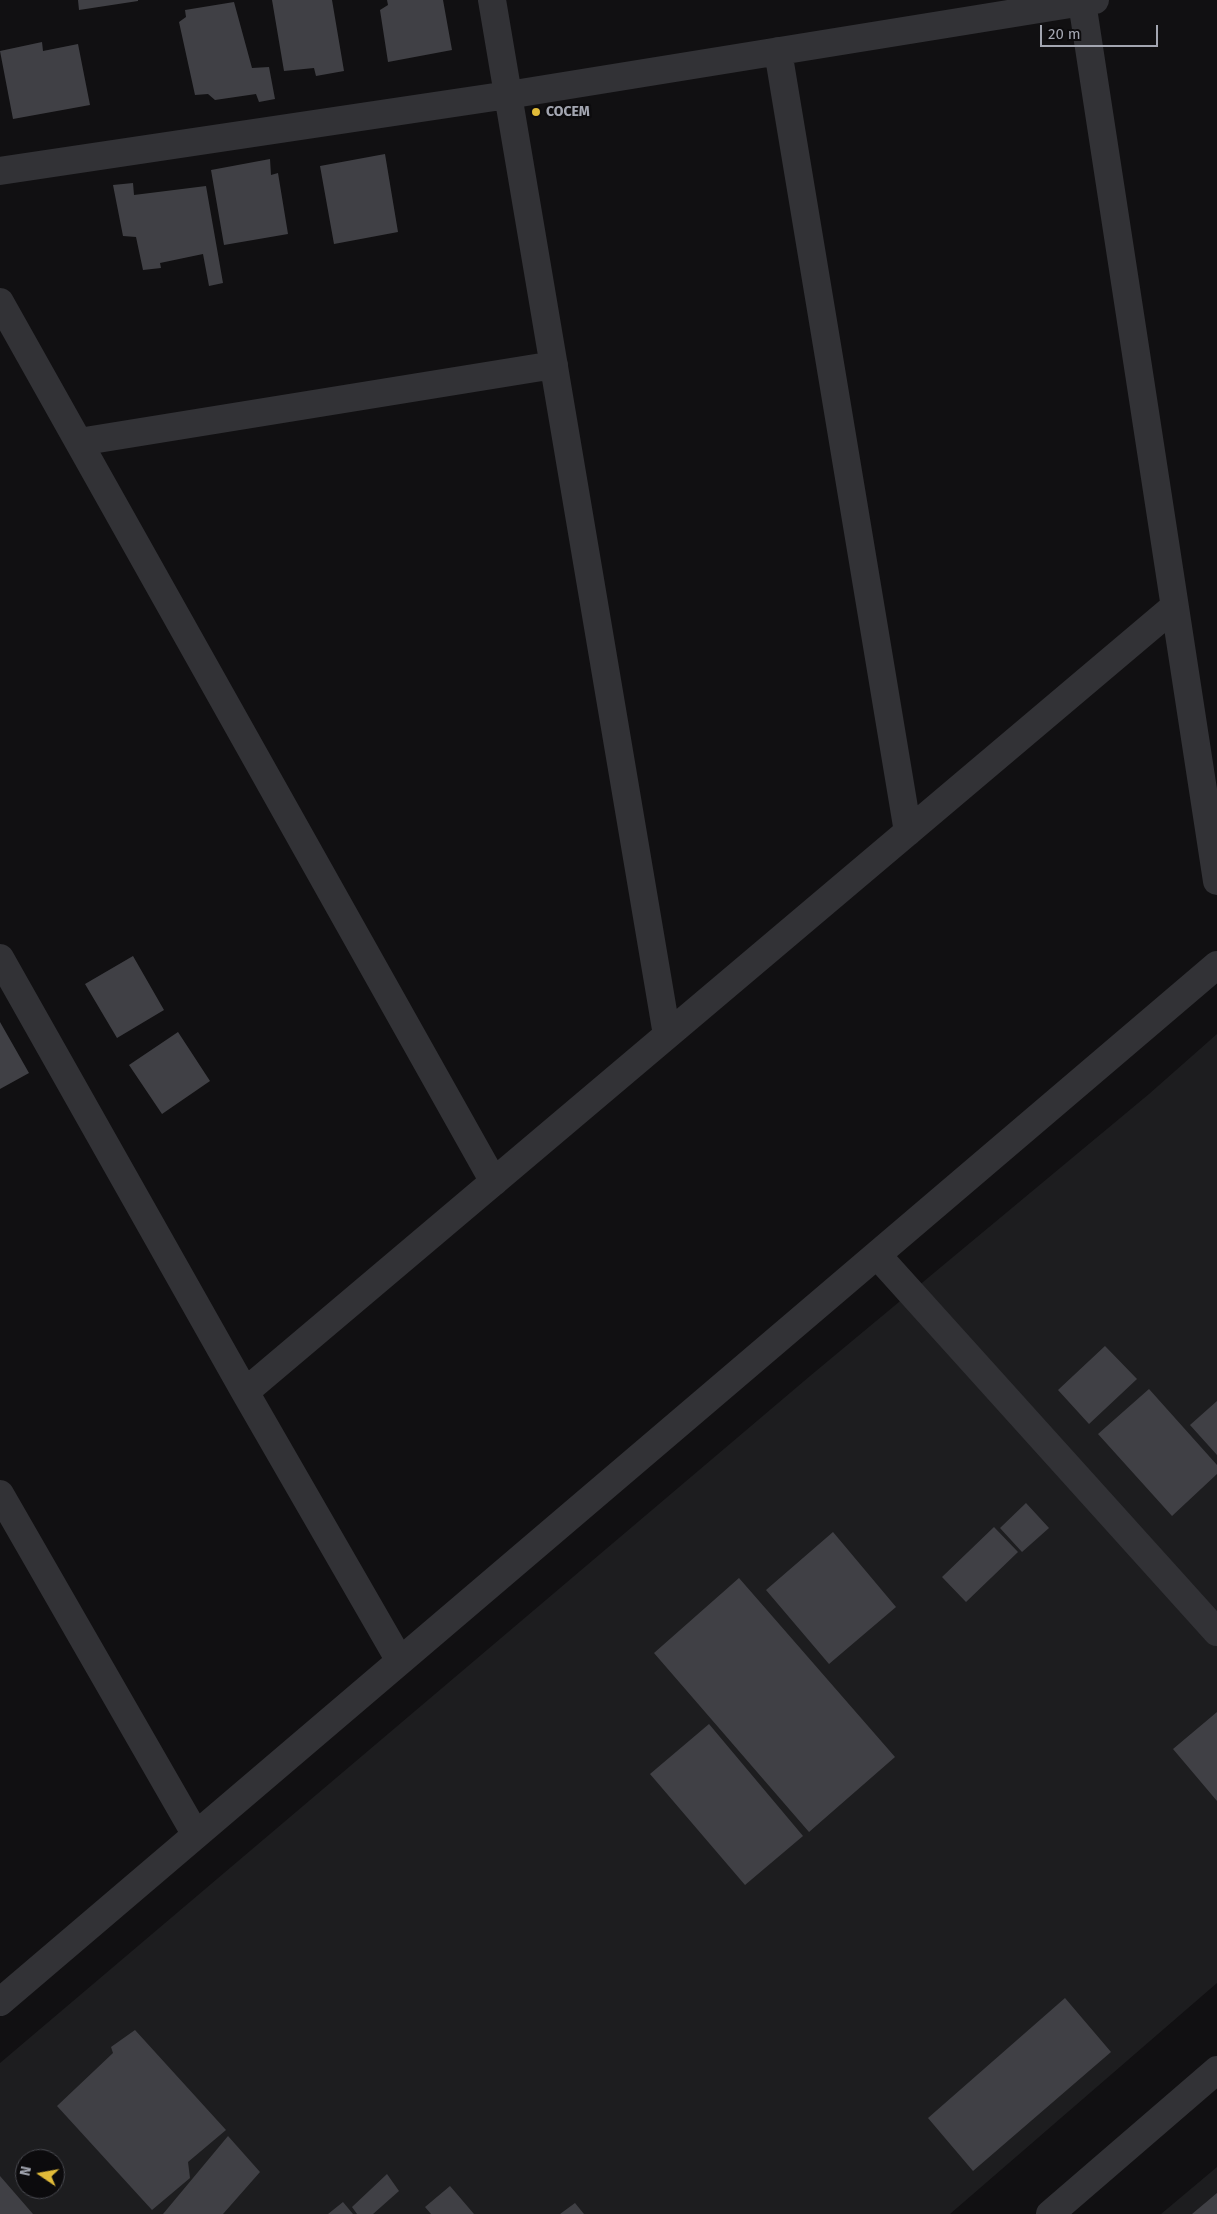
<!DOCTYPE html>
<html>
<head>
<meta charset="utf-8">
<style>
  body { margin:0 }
  #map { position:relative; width:1217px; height:2214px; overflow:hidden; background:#111012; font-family:"Fira Sans",sans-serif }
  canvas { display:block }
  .north { position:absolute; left:15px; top:2149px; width:50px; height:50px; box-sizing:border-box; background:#0c0b0d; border:1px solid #48494f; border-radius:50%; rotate:282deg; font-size:14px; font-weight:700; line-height:20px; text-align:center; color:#a3a6b1 }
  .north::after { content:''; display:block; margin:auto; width:18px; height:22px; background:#e1bb39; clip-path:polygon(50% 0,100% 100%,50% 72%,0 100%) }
  .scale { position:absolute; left:1040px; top:25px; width:118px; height:22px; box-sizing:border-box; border:2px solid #a3a6b1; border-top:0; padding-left:6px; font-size:15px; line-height:18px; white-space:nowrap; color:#a3a6b1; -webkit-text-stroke:4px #0c0b0d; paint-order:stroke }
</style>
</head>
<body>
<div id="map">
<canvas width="1217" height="2214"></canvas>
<div class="north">N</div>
<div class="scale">20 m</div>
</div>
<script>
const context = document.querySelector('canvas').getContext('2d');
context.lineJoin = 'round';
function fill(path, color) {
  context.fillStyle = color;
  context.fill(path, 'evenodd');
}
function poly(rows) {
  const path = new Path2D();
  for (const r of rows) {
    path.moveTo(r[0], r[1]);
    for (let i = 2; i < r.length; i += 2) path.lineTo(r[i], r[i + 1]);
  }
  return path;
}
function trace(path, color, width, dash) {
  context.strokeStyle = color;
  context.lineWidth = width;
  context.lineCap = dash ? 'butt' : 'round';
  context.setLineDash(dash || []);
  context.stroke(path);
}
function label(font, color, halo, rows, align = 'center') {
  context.font = font + ' "Fira Sans",sans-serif';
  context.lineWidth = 5;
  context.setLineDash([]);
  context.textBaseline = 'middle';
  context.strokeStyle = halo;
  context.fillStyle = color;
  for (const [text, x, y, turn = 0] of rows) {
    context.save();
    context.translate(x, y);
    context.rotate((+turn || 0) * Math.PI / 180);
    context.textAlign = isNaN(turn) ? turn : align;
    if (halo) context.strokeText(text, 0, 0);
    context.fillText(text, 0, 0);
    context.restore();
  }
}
fill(poly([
  [1217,1034,1217,1983,950,2214,0,2214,0,2063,810,1376,1149,1094],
  [25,2159,55,2159,55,2189,25,2189],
  [1217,2167,1217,2214,1161,2214]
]), '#1d1d1f');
fill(poly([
  [78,0,138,0,138,1,79,10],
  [272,0,332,0,344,71,316,76,314,68,284,71],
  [387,0,443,0,452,50,388,62,380,10,388,5],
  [234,2,252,68,269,67,275,99,259,102,256,94,215,100,208,94,195,95,179,22,186,17,185,10],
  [42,42,43,51,78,44,90,105,13,119,0,51],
  [385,154,398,232,334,244,320,166],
  [270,159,271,175,278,173,288,234,224,245,211,170],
  [133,183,134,195,206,186,223,283,209,286,203,254,160,263,161,268,143,270,136,237,123,236,113,185],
  [133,956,164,1010,117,1038,85,984],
  [0,1022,29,1073,0,1089],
  [178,1032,210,1081,162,1114,129,1065],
  [1105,1346,1137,1379,1089,1424,1058,1390],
  [1149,1389,1217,1465,1217,1474,1172,1516,1098,1434],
  [1217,1401,1217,1455,1190,1425],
  [1026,1503,1049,1528,1022,1552,1000,1528],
  [994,1527,1018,1552,966,1602,942,1577],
  [833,1532,896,1607,829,1664,766,1590],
  [739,1578,895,1757,809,1832,654,1653],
  [1217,1712,1217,1801,1173,1749],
  [709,1724,803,1836,745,1885,650,1774],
  [1065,1998,1111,2052,973,2171,928,2118],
  [135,2030,226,2130,188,2162,190,2178,152,2210,57,2106,113,2053,111,2047],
  [228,2136,260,2172,223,2214,163,2214],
  [387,2174,399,2191,373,2214,357,2214,352,2207],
  [0,2176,33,2214,0,2214],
  [450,2186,474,2214,431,2214,425,2207],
  [1217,2193,1217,2214,1192,2214],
  [343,2202,353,2214,328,2214],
  [575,2203,584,2214,560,2214]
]), '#404045');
trace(poly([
  [492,0,667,1035],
  [1082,2,1217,881],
  [778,51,908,832],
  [0,171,508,95,1095,0],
  [0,302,494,1182],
  [79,442,554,365],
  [0,958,245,1392,400,1661],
  [877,1255,1217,1632],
  [245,1392,1174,607],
  [0,1494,196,1835],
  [0,2002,1217,965],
  [1050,2214,1217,2070]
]), '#323236', 28);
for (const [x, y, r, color] of [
  [536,112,5,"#e1bb39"]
]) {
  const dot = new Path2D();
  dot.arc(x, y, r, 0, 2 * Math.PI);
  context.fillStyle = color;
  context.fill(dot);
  trace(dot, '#0c0b0d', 2);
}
label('bold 14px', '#a3a6b1', '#0c0b0d', [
  ["COCEM",546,112]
], 'left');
</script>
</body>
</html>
